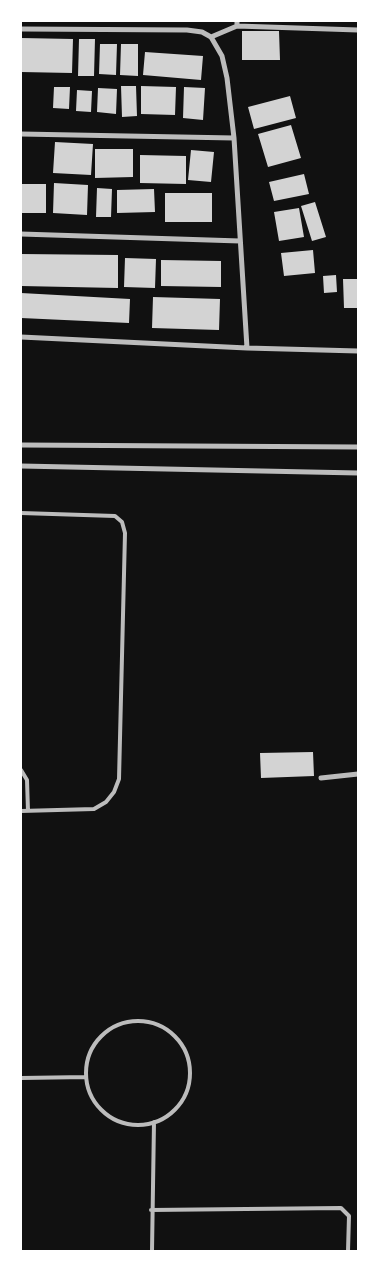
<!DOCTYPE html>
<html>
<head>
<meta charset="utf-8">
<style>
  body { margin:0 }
  #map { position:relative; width:379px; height:1272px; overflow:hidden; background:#111; font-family:Roboto,sans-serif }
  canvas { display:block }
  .frame { position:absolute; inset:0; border:22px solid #fff; pointer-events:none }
</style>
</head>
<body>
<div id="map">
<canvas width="379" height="1272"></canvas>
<div class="frame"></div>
</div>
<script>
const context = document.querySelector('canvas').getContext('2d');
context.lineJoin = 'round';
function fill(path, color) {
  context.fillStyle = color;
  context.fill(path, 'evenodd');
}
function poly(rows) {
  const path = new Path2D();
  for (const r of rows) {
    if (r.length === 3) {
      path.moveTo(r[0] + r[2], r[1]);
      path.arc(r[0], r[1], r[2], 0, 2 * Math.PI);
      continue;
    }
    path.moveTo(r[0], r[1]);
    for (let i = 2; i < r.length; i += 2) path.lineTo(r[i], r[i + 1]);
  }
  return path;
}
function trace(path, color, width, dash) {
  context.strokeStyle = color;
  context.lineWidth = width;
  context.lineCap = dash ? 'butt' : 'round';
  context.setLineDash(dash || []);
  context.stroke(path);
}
fill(poly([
  [242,31,279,31,280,60,242,60],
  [21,38,73,39,72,73,21,72],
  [79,39,95,39,94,76,78,76],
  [100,44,117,44,116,75,99,74],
  [121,44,138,44,138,76,120,75],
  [145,52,203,56,201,80,143,75],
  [121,86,136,86,137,116,122,117],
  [141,86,176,87,175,115,141,114],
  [54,87,70,87,69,109,53,108],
  [184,87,205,88,203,120,183,118],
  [98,88,117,89,116,114,97,112],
  [77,90,92,91,91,112,76,111],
  [290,96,296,118,254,129,248,107],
  [291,125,301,158,268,167,258,134],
  [55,142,93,144,91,175,53,173],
  [95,149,133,149,133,177,95,178],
  [191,150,214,152,211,182,188,180],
  [140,155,186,156,186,184,140,183],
  [304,174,309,194,274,201,269,182],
  [54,183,88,185,87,215,53,213],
  [21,184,46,184,46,213,21,213],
  [97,188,112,189,111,217,96,217],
  [154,189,155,212,117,213,117,190],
  [165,193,212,193,212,222,165,222],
  [315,202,326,237,312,241,301,206],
  [299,208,304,237,279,241,274,212],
  [313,250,315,273,284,276,281,253],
  [21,254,118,255,118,288,21,286],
  [125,258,156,259,155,288,124,287],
  [161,260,221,261,221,287,161,286],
  [336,275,337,292,324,293,323,276],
  [343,279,358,279,358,308,344,308],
  [21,293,130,299,129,323,21,318],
  [153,297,220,299,219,330,152,328],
  [313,752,314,776,261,778,260,753]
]), '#d3d3d3');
trace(poly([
  [21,513,115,516,122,522,125,533,119,779,114,792,106,802,94,809,21,811],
  [21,770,27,780,28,811],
  [138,1073,52],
  [21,1078,86,1077],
  [151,1210,341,1208,349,1216,348,1251],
  [152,1251,154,1122]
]), '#bcbcbc', 4);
trace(poly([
  [237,26,358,30],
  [21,29,187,30,202,32,211,37,222,56,227,78,234,138,247,348],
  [211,37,237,26,237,21],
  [21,134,234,138],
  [21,234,240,241],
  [21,337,247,348,358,351],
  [21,445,358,447],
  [21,466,358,473],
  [321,778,358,774]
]), '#bcbcbc', 5);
</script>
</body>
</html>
